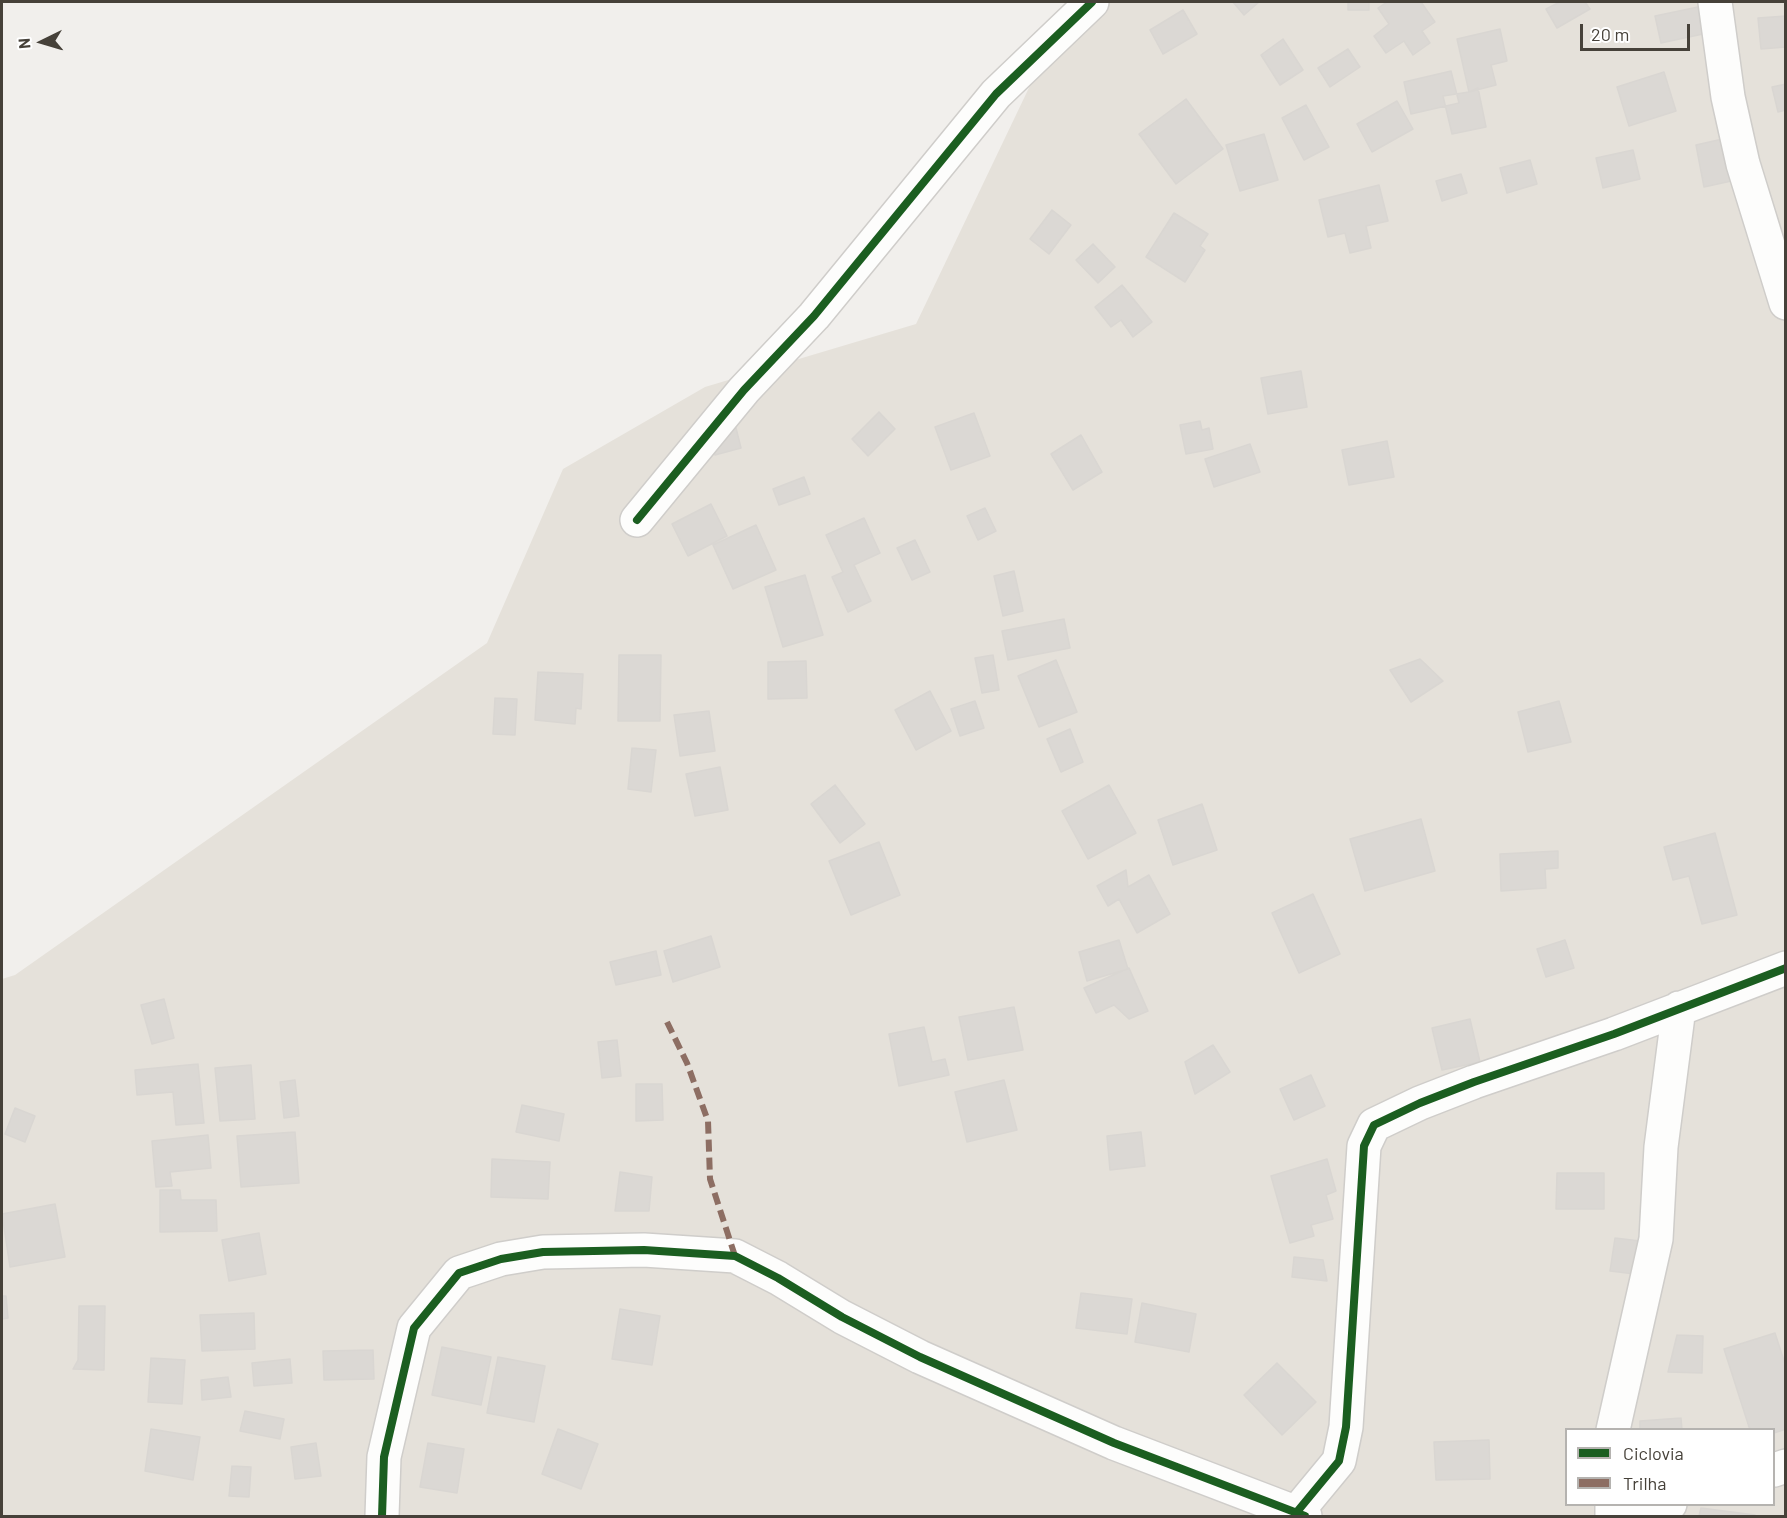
<!DOCTYPE html>
<html>
<head>
<meta charset="utf-8">
<style>
  body { margin:0 }
  #map { position:relative; width:1787px; height:1518px; overflow:hidden; background:#f1efec; font-family:Barlow,sans-serif }
  canvas { display:block }
  .frame { position:absolute; inset:0; border:3px solid #464139; pointer-events:none }
  .legend { position:absolute; left:1565px; top:1428px; width:210px; height:78px; box-sizing:border-box; background:#fff; border:2px solid #b5b3b0; margin:0; padding:8px 10px; list-style:none; font-size:18px; color:#464139 }
  .legend li { display:flex; align-items:center; gap:12px; height:30px }
  .legend b { width:30px; border:2px solid #b5b3b0 }
  .north { position:absolute; left:12px; top:12px; width:60px; height:60px; -webkit-text-stroke:4px #fff; paint-order:stroke; rotate:265deg; font-size:16px; font-weight:700; line-height:24px; text-align:center; color:#464139 }
  .north::after { content:''; display:block; margin:auto; width:21px; height:27px; background:#464139; clip-path:polygon(50% 0,100% 100%,50% 72%,0 100%) }
  .scale { position:absolute; left:1580px; top:24px; width:110px; height:27px; box-sizing:border-box; border:3px solid #464139; border-top:0; padding-left:8px; font-size:18px; line-height:21px; white-space:nowrap; color:#464139; -webkit-text-stroke:4px #fff; paint-order:stroke }
</style>
</head>
<body>
<div id="map">
<canvas width="1787" height="1518"></canvas>
<div class="frame"></div>
<ul class="legend">
<li><b style="height:8px;background:#1b5e20"></b>Ciclovia</li>
<li><b style="height:8px;background:#8d6e63"></b>Trilha</li>
</ul>
<div class="north">N</div>
<div class="scale">20 m</div>
</div>
<script>
const context = document.querySelector('canvas').getContext('2d');
context.lineJoin = 'round';
function fill(path, color) {
  context.fillStyle = color;
  context.fill(path, 'evenodd');
}
function poly(rows) {
  const path = new Path2D();
  for (const r of rows) {
    path.moveTo(r[0], r[1]);
    for (let i = 2; i < r.length; i += 2) path.lineTo(r[i], r[i + 1]);
  }
  return path;
}
function trace(path, color, width, dash) {
  context.strokeStyle = color;
  context.lineWidth = width;
  context.lineCap = dash ? 'butt' : 'round';
  context.setLineDash(dash || []);
  context.stroke(path);
}
fill(poly([
  [1070,2,1785,2,1785,1516,2,1516,2,979,15,975,487,643,563,469,705,387,916,324],
  [1566,1430,1774,1430,1774,1504,1566,1504]
]), '#e5e1da');
const building = poly([
  [1233,2,1259,2,1244,15,1233,2],
  [1348,2,1369,2,1369,10,1348,10,1348,2],
  [1387,2,1421,2,1435,22,1422,31,1430,43,1413,55,1404,41,1386,53,1374,36,1389,24,1378,8,1387,2],
  [1560,2,1585,2,1590,9,1557,28,1546,9,1560,2],
  [1698,7,1703,34,1661,43,1655,16,1698,7],
  [1183,10,1197,34,1163,54,1150,30,1183,10],
  [1786,16,1786,47,1761,49,1758,18,1786,16],
  [1500,29,1507,61,1491,65,1496,85,1469,92,1457,39,1500,29],
  [1283,39,1303,70,1280,85,1261,55,1283,39],
  [1348,49,1360,67,1330,87,1318,68,1348,49],
  [1451,71,1459,103,1411,114,1404,82,1451,71],
  [1664,72,1676,111,1629,126,1617,87,1664,72],
  [1786,84,1786,110,1778,112,1772,87,1786,84],
  [1478,88,1486,127,1452,134,1443,96,1469,92,1478,88],
  [1186,99,1223,149,1176,184,1139,134,1186,99],
  [1397,101,1413,129,1372,152,1357,124,1397,101],
  [1306,105,1329,147,1304,160,1282,118,1306,105],
  [1264,134,1278,180,1240,191,1226,145,1264,134],
  [1727,138,1736,180,1704,187,1696,145,1727,138],
  [1633,150,1640,179,1603,188,1596,158,1633,150],
  [1530,160,1537,184,1507,193,1500,168,1530,160],
  [1461,174,1467,193,1442,201,1436,181,1461,174],
  [1379,185,1388,221,1366,226,1371,248,1350,253,1345,233,1328,237,1319,200,1379,185],
  [1052,210,1071,225,1049,254,1030,239,1052,210],
  [1174,213,1208,234,1200,246,1205,250,1185,282,1146,257,1174,213],
  [1093,244,1115,267,1098,283,1076,260,1093,244],
  [1122,285,1152,322,1133,337,1121,320,1111,327,1095,307,1122,285],
  [1301,371,1307,407,1268,414,1261,378,1301,371],
  [879,412,895,429,868,456,852,439,879,412],
  [974,413,990,456,951,470,935,427,974,413],
  [1200,421,1202,430,1209,428,1213,449,1186,454,1180,425,1200,421],
  [736,428,741,448,715,455,709,435,736,428],
  [1081,435,1102,472,1073,490,1051,454,1081,435],
  [1387,441,1394,477,1349,485,1342,450,1387,441],
  [1250,444,1260,472,1214,487,1205,459,1250,444],
  [804,477,810,494,779,505,773,489,804,477],
  [711,504,727,536,688,556,672,524,711,504],
  [985,508,996,531,978,540,967,516,985,508],
  [864,518,880,553,854,565,871,601,848,612,832,577,843,572,826,535,864,518],
  [756,525,776,570,733,589,713,545,756,525],
  [915,540,930,572,912,580,897,548,915,540],
  [1014,571,1023,611,1003,616,994,576,1014,571],
  [805,575,823,635,783,647,765,587,805,575],
  [1064,619,1070,648,1008,660,1002,631,1064,619],
  [619,655,661,655,660,721,618,721,619,655],
  [993,655,999,690,982,693,975,658,993,655],
  [1420,659,1443,681,1411,702,1390,670,1420,659],
  [1056,660,1077,712,1039,727,1018,676,1056,660],
  [806,661,807,698,768,699,768,662,806,661],
  [538,672,583,674,581,709,576,708,575,724,535,720,538,672],
  [930,691,951,731,916,750,895,710,930,691],
  [495,698,517,699,515,735,493,734,495,698],
  [975,701,984,728,960,736,951,709,975,701],
  [1559,701,1571,742,1528,752,1518,712,1559,701],
  [709,711,715,751,680,756,674,715,709,711],
  [1070,729,1083,762,1061,772,1047,739,1070,729],
  [632,748,656,750,651,792,628,789,632,748],
  [720,767,728,810,695,816,686,774,720,767],
  [835,785,865,824,840,843,811,804,835,785],
  [1109,785,1136,833,1088,859,1062,811,1109,785],
  [1202,804,1217,850,1173,865,1158,820,1202,804],
  [1421,819,1435,871,1365,891,1350,839,1421,819],
  [1715,833,1737,915,1702,924,1689,876,1673,880,1664,847,1715,833],
  [879,842,900,895,851,915,829,861,879,842],
  [1558,851,1558,868,1545,869,1546,888,1501,891,1500,854,1558,851],
  [1126,870,1128,887,1149,875,1170,914,1137,933,1119,899,1108,906,1097,886,1126,870],
  [1313,894,1340,954,1299,973,1272,913,1313,894],
  [711,936,720,967,673,982,664,951,711,936],
  [1119,940,1128,969,1087,981,1079,952,1119,940],
  [1565,940,1574,968,1546,977,1537,949,1565,940],
  [656,951,661,975,616,985,610,962,656,951],
  [1129,968,1148,1011,1129,1019,1114,1005,1096,1013,1084,988,1129,968],
  [164,999,174,1038,152,1044,141,1005,164,999],
  [1014,1007,1023,1050,968,1060,959,1017,1014,1007],
  [1470,1019,1480,1062,1442,1070,1432,1028,1470,1019],
  [924,1027,932,1062,945,1059,949,1075,899,1086,889,1034,924,1027],
  [617,1040,621,1076,602,1078,598,1042,617,1040],
  [1213,1045,1230,1072,1195,1094,1185,1062,1213,1045],
  [198,1064,204,1123,176,1125,173,1092,137,1095,135,1070,198,1064],
  [251,1065,255,1119,220,1121,215,1068,251,1065],
  [1311,1075,1325,1106,1294,1120,1280,1089,1311,1075],
  [295,1080,299,1116,284,1118,280,1082,295,1080],
  [1004,1080,1017,1130,967,1142,955,1092,1004,1080],
  [636,1084,662,1084,663,1120,636,1121,636,1084],
  [522,1105,564,1114,559,1141,516,1132,522,1105],
  [15,1108,35,1116,25,1142,5,1134,15,1108],
  [295,1132,299,1183,241,1187,237,1136,295,1132],
  [1141,1132,1145,1166,1110,1170,1107,1136,1141,1132],
  [208,1135,211,1168,170,1172,172,1186,156,1187,152,1141,208,1135],
  [492,1159,550,1162,548,1199,491,1197,492,1159],
  [1327,1159,1336,1191,1326,1195,1333,1219,1311,1225,1314,1236,1290,1243,1271,1176,1327,1159],
  [620,1172,652,1177,649,1211,615,1211,620,1172],
  [1557,1173,1604,1173,1604,1209,1556,1209,1557,1173],
  [160,1190,180,1190,181,1200,216,1200,217,1231,160,1232,160,1190],
  [55,1204,65,1257,10,1267,2,1214,55,1204],
  [259,1233,266,1274,229,1281,222,1240,259,1233],
  [1615,1238,1640,1241,1635,1274,1610,1271,1615,1238],
  [1294,1257,1323,1260,1327,1281,1292,1277,1294,1257],
  [1081,1293,1132,1299,1127,1334,1076,1328,1081,1293],
  [2,1296,6,1296,8,1318,2,1319,2,1296],
  [1142,1303,1196,1314,1189,1352,1135,1342,1142,1303],
  [79,1306,105,1306,104,1370,73,1369,78,1360,79,1306],
  [620,1309,660,1316,652,1365,612,1359,620,1309],
  [254,1313,255,1349,202,1351,200,1315,254,1313],
  [1775,1333,1786,1367,1786,1429,1774,1433,1774,1430,1750,1430,1724,1349,1775,1333],
  [1677,1335,1703,1336,1702,1373,1668,1372,1677,1335],
  [442,1347,491,1357,481,1405,432,1395,442,1347],
  [373,1350,374,1379,324,1380,323,1351,373,1350],
  [498,1357,545,1366,534,1422,487,1413,498,1357],
  [151,1358,185,1360,182,1404,148,1402,151,1358],
  [290,1359,292,1383,254,1386,252,1363,290,1359],
  [1277,1363,1316,1402,1282,1435,1244,1395,1277,1363],
  [228,1377,231,1397,202,1400,201,1380,228,1377],
  [245,1411,284,1419,280,1439,240,1431,245,1411],
  [1681,1418,1682,1430,1640,1430,1640,1421,1681,1418],
  [151,1429,200,1437,193,1480,145,1471,151,1429],
  [558,1429,598,1444,581,1489,542,1474,558,1429],
  [1489,1440,1490,1479,1436,1480,1434,1442,1489,1440],
  [316,1443,321,1476,295,1479,291,1447,316,1443],
  [428,1443,464,1449,457,1493,420,1487,428,1443],
  [232,1466,251,1467,249,1497,229,1496,232,1466],
  [1701,1508,1755,1515,1754,1516,1699,1516,1701,1508]
]);
fill(building, '#dbd8d4');
trace(building, '#d9d6d2', 1.5);
const minor = poly([
  [1715,2,1728,97,1743,164,1786,303],
  [637,520,744,390,814,316,996,94,1092,2],
  [1613,1430,1656,1239,1661,1147,1679,1008],
  [1774,1470,1786,1466],
  [1612,1504,1612,1516],
  [1296,1513,1339,1461,1346,1427,1364,1146,1374,1125,1420,1103,1474,1082,1614,1034,1786,968],
  [382,1516,384,1457,414,1328,459,1273,501,1259,543,1252,644,1250,735,1256,778,1278,842,1317,920,1357,1114,1443,1305,1516],
  [1635,1516,1670,1504]
]);
trace(minor, '#cfcdca', 36);
trace(minor, '#fdfdfc', 33);
trace(poly([
  [667,1022,687,1063,708,1121,710,1179,735,1256]
]), '#8d6e63', 6, [12, 6]);
trace(poly([
  [637,520,744,390,814,316,996,94,1092,2],
  [1296,1513,1339,1461,1346,1427,1364,1146,1374,1125,1420,1103,1474,1082,1614,1034,1786,968],
  [382,1516,384,1457,414,1328,459,1273,501,1259,543,1252,644,1250,735,1256,778,1278,842,1317,920,1357,1114,1443,1305,1516]
]), '#1b5e20', 8);
</script>
</body>
</html>
